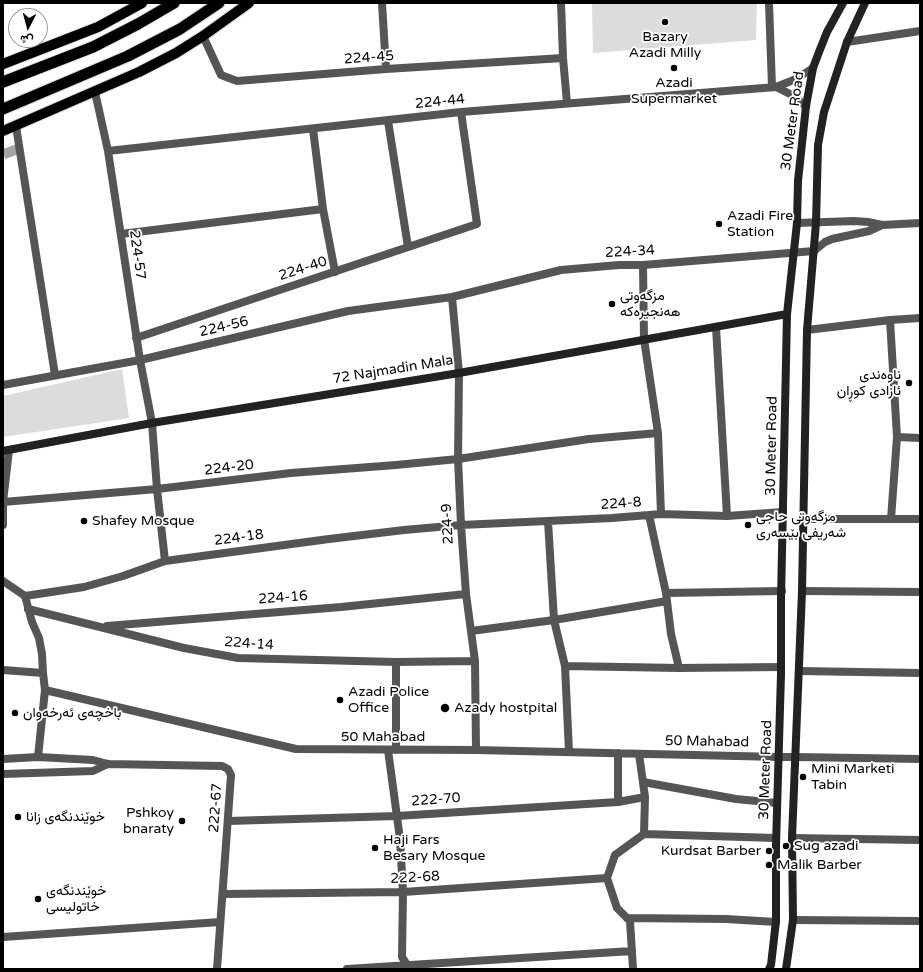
<!DOCTYPE html>
<html>
<head>
<meta charset="utf-8">
<style>
  body { margin:0 }
  #map { position:relative; width:923px; height:972px; overflow:hidden; background:#fff; font-family:"Varela Round",Vazirmatn,sans-serif }
  canvas { display:block }
  .frame { position:absolute; inset:0; border:4px solid #000; pointer-events:none }
  .north { position:absolute; left:8px; top:8px; width:40px; height:40px; box-sizing:border-box; background:#fff; border:1px solid #999; border-radius:50%; rotate:186deg; font-size:11px; font-weight:700; line-height:16px; text-align:center; color:#000 }
  .north::after { content:''; display:block; margin:auto; width:14px; height:18px; background:#000; clip-path:polygon(50% 0,100% 100%,50% 72%,0 100%) }
</style>
</head>
<body>
<div id="map">
<canvas width="923" height="972"></canvas>
<div class="frame"></div>
<div class="north">ش</div>
</div>
<script>
const context = document.querySelector('canvas').getContext('2d');
context.lineJoin = 'round';
function fill(path, color) {
  context.fillStyle = color;
  context.fill(path, 'evenodd');
}
function poly(rows) {
  const path = new Path2D();
  for (const r of rows) {
    path.moveTo(r[0], r[1]);
    for (let i = 2; i < r.length; i += 2) path.lineTo(r[i], r[i + 1]);
  }
  return path;
}
function trace(path, color, width, dash) {
  context.strokeStyle = color;
  context.lineWidth = width;
  context.lineCap = dash ? 'butt' : 'round';
  context.setLineDash(dash || []);
  context.stroke(path);
}
function label(font, color, halo, rows, align = 'center') {
  context.font = font + ' "Varela Round",Vazirmatn,sans-serif';
  context.lineWidth = 3.5;
  context.setLineDash([]);
  context.textBaseline = 'middle';
  context.strokeStyle = halo;
  context.fillStyle = color;
  for (const [text, x, y, turn = 0] of rows) {
    context.save();
    context.translate(x, y);
    context.rotate((+turn || 0) * Math.PI / 180);
    context.textAlign = isNaN(turn) ? turn : align;
    if (halo) context.strokeText(text, 0, 0);
    context.fillText(text, 0, 0);
    context.restore();
  }
}
fill(poly([
  [592,3,757,3,756,40,593,53],
  [122,369,129,418,3,437,3,396]
]), '#dcdcdc');
fill(poly([
  [17,144,19,154,5,159,3,149]
]), '#a3a3a3');
const primary = poly([
  [3,64,98,27,142,3],
  [3,131,139,72,176,53,203,36,249,3]
]);
const trunk = poly([
  [3,82,93,47,138,24,174,3],
  [3,109,128,56,180,29,219,3]
]);
trace(primary, '#dbdbdb', 12);
trace(trunk, '#dbdbdb', 13);
trace(poly([
  [382,3,386,69],
  [561,3,563,58,567,103],
  [769,3,772,87],
  [203,36,221,75,237,81,386,69,563,58],
  [847,42,920,31],
  [776,87,792,95,806,106],
  [95,92,108,151,140,360,152,423,157,489,165,561],
  [388,121,408,247],
  [16,126,55,375],
  [313,129,323,209,335,272],
  [108,151,461,112,776,87,796,79,813,68],
  [121,234,323,209],
  [643,265,644,339,658,433,661,514],
  [452,297,459,373,458,459,461,525,466,594,475,661,476,750],
  [890,320,897,437,891,519],
  [716,327,727,516],
  [807,330,890,320,920,318],
  [136,338,477,224,461,112],
  [3,385,140,360,348,311,452,297,561,270,619,265,643,265,814,251],
  [897,437,920,438],
  [3,502,157,489,291,473,396,465,458,459,589,439,658,433],
  [649,515,666,593,671,634,679,668],
  [803,519,920,519],
  [548,521,554,620,565,666,569,752],
  [3,525,3,502,9,450],
  [3,581,25,596,32,622,39,638,42,654,43,673,45,690],
  [802,591,920,592],
  [666,593,782,591],
  [25,596,84,587,123,576,165,561,329,539,404,530,461,525,612,518,661,514,727,516,783,512],
  [28,609,184,648,238,658,396,662,475,661],
  [107,626,341,607,466,594],
  [471,631,554,620,667,601],
  [396,662,396,750],
  [565,666,679,668,781,667],
  [3,670,43,673],
  [799,671,920,673],
  [388,750,400,839,403,892,402,957,409,968],
  [618,753,618,802],
  [639,754,645,797,644,834],
  [38,757,45,690,296,749,476,750,780,757,795,757],
  [3,759,38,757,93,760,108,764,222,766,228,769,231,775,217,969],
  [3,774,93,771,108,764],
  [643,782,736,799,777,803],
  [228,821,397,816,618,802,645,797],
  [644,834,776,838],
  [792,838,920,840],
  [223,894,403,892,607,878],
  [627,918,726,919,776,922],
  [793,920,920,921],
  [3,937,220,922],
  [347,969,632,951],
  [633,969,630,921,617,908,607,878,615,855,644,834]
]), '#555', 8);
trace(poly([
  [797,223,854,221,868,222,882,225,920,223],
  [814,251,825,242,832,239,869,231,882,225],
  [795,757,920,759]
]), '#555', 8);
trace(poly([
  [3,451,152,423,459,373,787,314],
  [769,969,771,965,776,921,776,845,781,674,781,599,787,314,797,223,798,181,806,106,813,68,819,52,827,32,843,3],
  [786,969,793,920,792,838,802,591,807,330,816,223,818,145,824,112,847,42,865,3]
]), '#222', 8);
trace(primary, '#000', 10);
trace(trunk, '#000', 11);
for (const [x, y, r, color] of [
  [665,22,4,"#000"],
  [674,68,4,"#000"],
  [719,224,4,"#000"],
  [612,304,4,"#000"],
  [909,383,4,"#000"],
  [84,521,4,"#000"],
  [748,525,4,"#000"],
  [340,700,4,"#000"],
  [445,708,5,"#000"],
  [15,713,4,"#000"],
  [803,777,4,"#000"],
  [18,817,4,"#000"],
  [182,821,4,"#000"],
  [786,846,4,"#000"],
  [375,848,4,"#000"],
  [769,851,4,"#000"],
  [769,865,4,"#000"],
  [38,899,4,"#000"]
]) {
  const dot = new Path2D();
  dot.arc(x, y, r, 0, 2 * Math.PI);
  context.fillStyle = color;
  context.fill(dot);
  trace(dot, '#fff', 1.5);
}
label('14px', '#000', '#fff', [
  ["Bazary",665,37,"center"],
  ["Azadi Milly",665,53,"center"],
  ["Azadi",674,83,"center"],
  ["Supermarket",674,99,"center"],
  ["Azadi Fire",727,216],
  ["Station",727,232],
  ["مزگەوتی",620,296],
  ["ھەنجیرەکە",620,312],
  ["ناوەندی",901,375,"right"],
  ["ئازادی کوڕان",901,391,"right"],
  ["مزگەوتی حاجی",756,517],
  ["شەریفی بێسەری",756,533],
  ["Shafey Mosque",92,521],
  ["Azadi Police",348,692],
  ["Office",348,708],
  ["Azady hostpital",454,708],
  ["باخچەی ئەرخەوان",23,713],
  ["Mini Marketi",811,769],
  ["Tabin",811,785],
  ["Pshkoy",174,813,"right"],
  ["bnaraty",174,829,"right"],
  ["خوێندنگەی زانا",26,817],
  ["Haji Fars",383,840],
  ["Besary Mosque",383,856],
  ["Sug azadi",794,846],
  ["Kurdsat Barber",761,851,"right"],
  ["Malik Barber",777,865],
  ["خوێندنگەی",46,891],
  ["خاتولیسی",46,907]
], 'left');
label('14px', '#000', '#fff', [
  ["224-45",369,58,-4],
  ["224-44",440,102,-6],
  ["30 Meter Road",793,121,-82],
  ["224-34",630,252,-3],
  ["224-57",137,255,82],
  ["224-40",303,269,-18],
  ["224-56",224,327,-13],
  ["72 Najmadin Mala",393,370,-9],
  ["30 Meter Road",772,446,-89],
  ["224-20",229,468,-7],
  ["224-8",621,504,-4],
  ["224-9",448,524,-93],
  ["224-18",239,538,-8],
  ["224-16",283,598,-4],
  ["224-14",249,644,4],
  ["50 Mahabad",383,737],
  ["50 Mahabad",707,742,1],
  ["30 Meter Road",766,770,-88],
  ["222-70",436,800,-4],
  ["222-67",216,808,-86],
  ["222-68",415,878,-3]
]);
</script>
</body>
</html>
